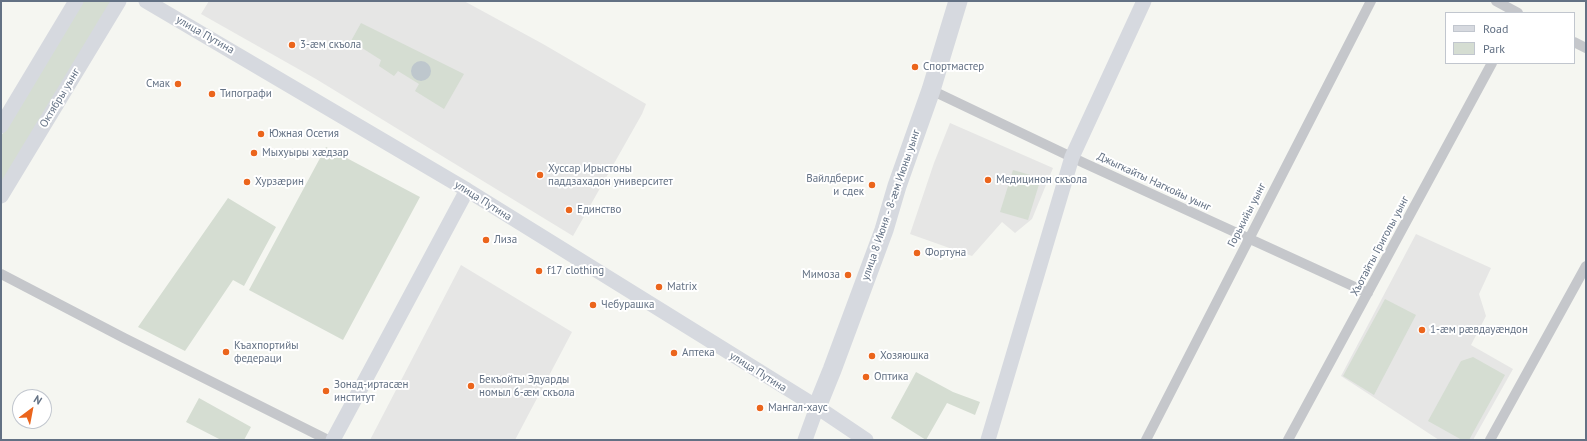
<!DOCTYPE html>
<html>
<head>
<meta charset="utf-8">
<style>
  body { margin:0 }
  #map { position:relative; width:1587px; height:441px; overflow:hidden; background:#f5f6f1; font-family:"PT Sans",sans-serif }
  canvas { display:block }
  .frame { position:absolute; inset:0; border:2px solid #637184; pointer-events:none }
  .legend { position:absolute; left:1445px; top:12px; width:130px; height:52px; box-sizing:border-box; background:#fff; border:1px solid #c1c6ce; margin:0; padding:5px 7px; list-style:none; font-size:12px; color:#637184 }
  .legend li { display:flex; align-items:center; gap:8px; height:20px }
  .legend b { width:20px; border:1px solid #c1c6ce }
  .north { position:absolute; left:12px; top:389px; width:40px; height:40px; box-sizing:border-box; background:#fff; border:1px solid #c1c6ce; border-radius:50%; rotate:32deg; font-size:11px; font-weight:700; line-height:16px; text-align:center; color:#637184 }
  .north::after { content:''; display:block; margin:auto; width:14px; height:18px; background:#eb651c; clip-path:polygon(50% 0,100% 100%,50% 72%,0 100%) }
</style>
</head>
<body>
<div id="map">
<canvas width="1587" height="441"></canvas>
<div class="frame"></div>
<ul class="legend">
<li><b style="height:5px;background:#d6d9df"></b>Road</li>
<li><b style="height:11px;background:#d5ddd2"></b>Park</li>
</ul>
<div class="north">N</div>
</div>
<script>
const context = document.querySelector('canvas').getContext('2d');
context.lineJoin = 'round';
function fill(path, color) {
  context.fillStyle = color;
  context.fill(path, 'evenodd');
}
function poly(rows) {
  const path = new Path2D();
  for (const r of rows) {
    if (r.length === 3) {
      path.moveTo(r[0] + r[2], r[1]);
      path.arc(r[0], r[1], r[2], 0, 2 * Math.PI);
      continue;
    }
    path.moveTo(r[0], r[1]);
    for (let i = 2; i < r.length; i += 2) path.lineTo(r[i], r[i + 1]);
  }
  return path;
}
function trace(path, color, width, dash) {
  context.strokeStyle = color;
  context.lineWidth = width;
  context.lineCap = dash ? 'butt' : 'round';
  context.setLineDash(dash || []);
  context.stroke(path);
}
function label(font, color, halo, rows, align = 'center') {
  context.font = font + ' "PT Sans",sans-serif';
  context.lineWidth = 4;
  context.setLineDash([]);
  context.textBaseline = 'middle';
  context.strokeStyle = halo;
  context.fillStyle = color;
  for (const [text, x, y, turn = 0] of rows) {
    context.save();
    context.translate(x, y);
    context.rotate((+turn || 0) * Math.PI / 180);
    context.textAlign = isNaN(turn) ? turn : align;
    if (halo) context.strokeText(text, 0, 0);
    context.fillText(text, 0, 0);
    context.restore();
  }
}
fill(poly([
  [209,1,464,1,543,44,646,104,642,114,573,236,316,79,201,14],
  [950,123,1053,168,1032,219,1015,233,1002,222,972,256,910,234,934,163],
  [1416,234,1491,268,1479,294,1486,316,1471,345,1513,369,1473,440,1439,440,1341,376],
  [461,265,572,332,515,440,370,440]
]), '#e6e6e5');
fill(poly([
  [82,1,113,1,1,187,1,136],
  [361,23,464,74,444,109,415,91,419,84,398,71,394,76,379,66,381,60,351,41],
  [326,147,420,197,343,340,249,290],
  [1013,170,1041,178,1028,220,1000,212],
  [228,198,276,227,244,286,233,280,185,351,138,327],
  [1385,299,1416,315,1374,395,1343,376],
  [1473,357,1505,375,1469,440,1462,440,1428,421,1461,361],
  [916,372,953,392,980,402,975,415,947,403,926,440,891,418],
  [199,398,251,427,244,440,221,440,186,422]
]), '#d5ddd2');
fill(poly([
  [421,71,10]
]), '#bec7cd');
trace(poly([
  [1496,1,1518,13],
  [1574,42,1586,48],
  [931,90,1084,163,1368,293],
  [1,274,124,338,328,440],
  [1146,440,1371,1],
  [1288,440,1492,63],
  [1490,440,1586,266]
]), '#c5c7cb', 10);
trace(poly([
  [146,1,467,190,817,407,866,440],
  [1,126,76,1],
  [1,196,119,1],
  [333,440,467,190],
  [805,440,817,407],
  [988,440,1072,157,1144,1]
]), '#d6d9df', 15);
trace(poly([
  [817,407,832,370,884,230,897,186,931,90,958,1]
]), '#d6d9df', 19);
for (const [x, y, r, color] of [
  [292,45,4,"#eb651c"],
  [915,67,4,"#eb651c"],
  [178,84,4,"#eb651c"],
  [212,94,4,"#eb651c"],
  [261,134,4,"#eb651c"],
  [254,153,4,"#eb651c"],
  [540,175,4,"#eb651c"],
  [988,180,4,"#eb651c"],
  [247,182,4,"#eb651c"],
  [872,185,4,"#eb651c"],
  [569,210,4,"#eb651c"],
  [486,240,4,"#eb651c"],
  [917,253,4,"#eb651c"],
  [539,271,4,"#eb651c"],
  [848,275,4,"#eb651c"],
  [659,287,4,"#eb651c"],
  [593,305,4,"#eb651c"],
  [1422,330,4,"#eb651c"],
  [226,352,4,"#eb651c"],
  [674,353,4,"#eb651c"],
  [872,356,4,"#eb651c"],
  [866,377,4,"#eb651c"],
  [471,386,4,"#eb651c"],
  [326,391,4,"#eb651c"],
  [760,408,4,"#eb651c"]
]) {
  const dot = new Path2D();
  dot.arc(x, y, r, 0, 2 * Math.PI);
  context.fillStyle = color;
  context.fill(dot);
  trace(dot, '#fff', 1.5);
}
label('11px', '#637184', '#fff', [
  ["улица Путина",205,35,30],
  ["Октябры уынг",60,98,-59],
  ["Джыгкайты Нагкойы уынг",1154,182,25],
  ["улица Путина",483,201,32],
  ["улица 8 Июня - 8-ӕм Июны уынг",891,205,-71],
  ["Горькийы уынг",1247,215,-63],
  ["Хъотайты Григолы уынг",1380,246,-62],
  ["улица Путина",758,372,32]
]);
label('11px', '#637184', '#fff', [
  ["3-æм скъола",300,45],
  ["Спортмастер",923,67],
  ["Смак",170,84,"right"],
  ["Типографи",220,94],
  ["Южная Осетия",269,134],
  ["Мыхуыры хæдзар",262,153],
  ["Хуссар Ирыстоны",548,169],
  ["паддзахадон университет",548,182],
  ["Вайлдберис",864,179,"right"],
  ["и сдек",864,192,"right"],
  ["Медицинон скъола",996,180],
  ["Хурзæрин",255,182],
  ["Единство",577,210],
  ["Лиза",494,240],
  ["Фортуна",925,253],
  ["f17 clothing",547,271],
  ["Мимоза",840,275,"right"],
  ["Matrix",667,287],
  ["Чебурашка",601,305],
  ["1-æм рӕвдауӕндон",1430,330],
  ["Къахпортийы",234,346],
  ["федераци",234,359],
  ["Аптека",682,353],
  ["Хозяюшка",880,356],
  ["Оптика",874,377],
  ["Бекъойты Эдуарды",479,380],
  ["номыл 6-æм скъола",479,393],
  ["Зонад-иртасæн",334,385],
  ["институт",334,398],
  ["Мангал-хаус",768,408]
], 'left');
</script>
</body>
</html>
